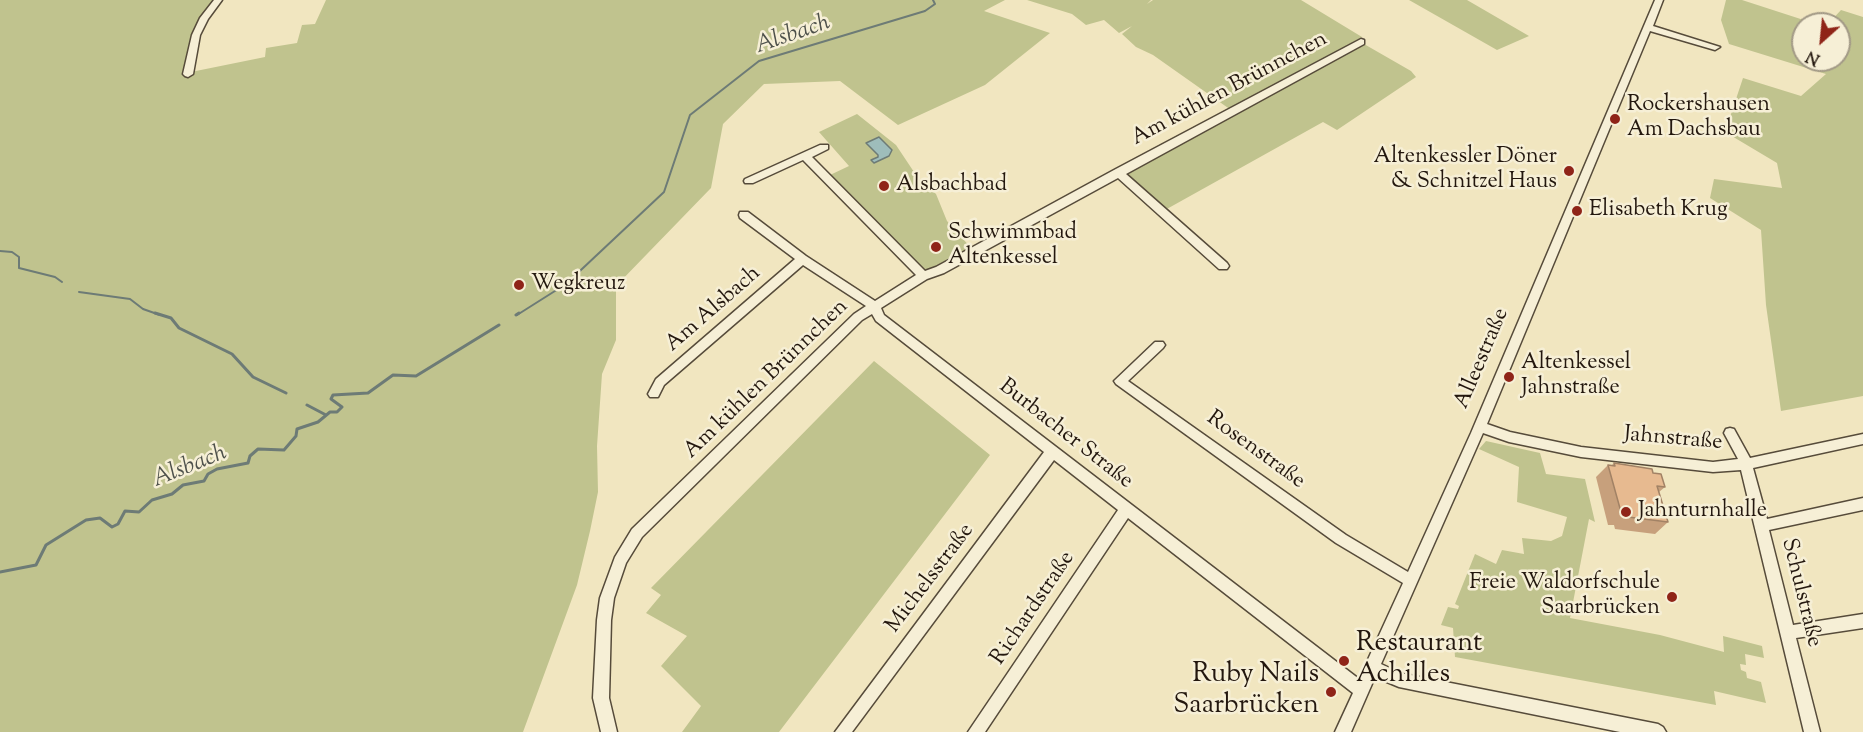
<!DOCTYPE html>
<html>
<head>
<meta charset="utf-8">
<style>
  body { margin:0 }
  #map { position:relative; width:1863px; height:732px; overflow:hidden; background:#f1e6c0; font-family:"Sorts Mill Goudy",serif }
  canvas { display:block }
  .north { position:absolute; left:1791px; top:12px; width:60px; height:60px; box-sizing:border-box; background:#f6efd6; border:2px solid #a29986; border-radius:50%; rotate:207deg; font-size:16px; font-weight:700; line-height:24px; text-align:center; color:#23170e }
  .north::after { content:''; display:block; margin:auto; width:21px; height:27px; background:#8f2418; clip-path:polygon(50% 0,100% 100%,50% 72%,0 100%) }
</style>
</head>
<body>
<div id="map">
<canvas width="1863" height="732"></canvas>
<div class="north">N</div>
</div>
<script>
const context = document.querySelector('canvas').getContext('2d');
context.lineJoin = 'round';
function fill(path, color) {
  context.fillStyle = color;
  context.fill(path, 'evenodd');
}
function poly(rows) {
  const path = new Path2D();
  for (const r of rows) {
    path.moveTo(r[0], r[1]);
    for (let i = 2; i < r.length; i += 2) path.lineTo(r[i], r[i + 1]);
  }
  return path;
}
function trace(path, color, width, dash) {
  context.strokeStyle = color;
  context.lineWidth = width;
  context.lineCap = dash ? 'butt' : 'round';
  context.setLineDash(dash || []);
  context.stroke(path);
}
function label(font, color, halo, rows, align = 'center') {
  context.font = font + ' "Sorts Mill Goudy",serif';
  context.lineWidth = 5;
  context.setLineDash([]);
  context.textBaseline = 'middle';
  context.strokeStyle = halo;
  context.fillStyle = color;
  for (const [text, x, y, turn = 0] of rows) {
    context.save();
    context.translate(x, y);
    context.rotate((+turn || 0) * Math.PI / 180);
    context.textAlign = isNaN(turn) ? turn : align;
    if (halo) context.strokeText(text, 0, 0);
    context.fillText(text, 0, 0);
    context.restore();
  }
}
fill(poly([
  [0,0,221,0,209,15,198,37,191,72,265,57,266,48,297,43,302,25,315,24,326,0,1005,0,984,11,1050,33,985,85,898,125,840,81,764,84,723,124,711,188,616,286,616,340,602,374,597,446,598,492,590,531,577,585,523,732,0,732],
  [1027,0,1151,0,1147,4,1153,0,1301,0,1362,37,1231,110,1153,55,1136,47,1122,34,1132,26,1119,33,1104,20,1086,25,1072,14],
  [1409,0,1467,0,1529,36,1497,50],
  [1726,0,1742,0,1816,24,1803,24,1803,60,1839,60,1839,24,1828,24,1841,10,1863,17,1863,396,1781,411,1766,305,1761,230,1710,198,1714,179,1782,188,1777,163,1725,132,1743,78,1801,96,1826,74,1729,44,1721,20],
  [1364,44,1411,71,1416,77,1337,130,1323,122,1165,210,1125,173],
  [857,114,896,145,918,178,936,194,947,221,972,249,930,270,922,269,830,175,849,166,819,132],
  [874,361,990,455,779,732,682,732,701,706,661,666,687,636,646,613,661,595,651,588],
  [1486,441,1540,453,1546,474,1585,479,1595,522,1589,519,1570,618,1660,635,1724,652,1723,636,1762,646,1764,658,1745,654,1746,665,1740,664,1741,670,1746,672,1747,678,1761,682,1766,703,1714,691,1716,705,1455,657,1453,628,1441,625,1448,607,1458,609,1459,606,1455,604,1475,554,1496,564,1502,550,1524,554,1522,538,1551,541,1562,536,1567,517,1517,502,1519,467,1479,449]
]), '#c0c38e');
const water = poly([
  [879,137,892,150,889,156,874,163,871,160,878,157,878,155,866,143,879,137]
]);
fill(water, '#9ebdbb');
trace(water, '#6d7b76', 1.5);
trace(poly([
  [0,251,12,252,19,257,19,268,55,277,62,282],
  [79,292,130,299,143,309,160,315],
  [517,315,566,284,664,192,690,115,759,61,925,11,935,4,933,0]
]), '#6d7b76', 2);
trace(poly([
  [155,313,171,318,179,328,232,354,253,377,286,393],
  [516,315,519,313],
  [307,405,326,415],
  [0,572,36,565,46,545,86,520,100,518,112,527,118,524,125,511,139,512,152,500,172,494,183,485,204,481,208,474,217,469,248,463,250,456,258,449,284,450,296,436,297,429,318,422,330,412,337,412,342,407,331,399,333,395,368,393,393,375,416,376,499,325]
]), '#6d7b76', 3);
const minor = poly([
  [214,0,222,0,208,19,200,35,193,74,188,77,185,76,183,74,192,35,200,18,214,0],
  [1655,0,1663,0,1653,26,1720,47,1715,50,1650,31,1487,424,1510,432,1581,447,1713,462,1738,459,1724,433,1726,429,1730,428,1734,429,1750,458,1863,434,1863,444,1753,468,1767,519,1863,498,1863,510,1769,530,1793,625,1863,614,1863,628,1796,638,1820,732,1804,732,1741,470,1713,472,1581,457,1509,442,1483,433,1381,664,1400,673,1658,724,1663,727,1666,732,1620,732,1399,687,1375,677,1351,732,1335,732,1353,693,1128,518,985,732,968,732,1118,510,1054,460,852,732,835,732,1044,452,876,321,872,314,862,320,642,537,626,563,614,598,611,620,609,698,617,732,601,732,593,698,597,620,600,598,615,557,632,529,854,314,866,306,803,265,664,385,658,397,650,397,648,394,656,379,795,259,740,218,739,215,740,212,748,212,806,256,875,301,916,275,803,160,753,183,745,183,744,181,745,179,820,145,828,145,828,149,812,157,925,271,936,267,1114,170,1361,39,1364,40,1364,44,1126,174,1227,263,1229,266,1227,269,1219,269,1118,178,944,273,927,279,881,308,884,315,1359,679,1403,583,1336,543,1116,384,1114,381,1155,342,1163,342,1165,345,1163,348,1128,381,1346,535,1408,572,1471,433,1655,0]
]);
trace(minor, '#564b3a', 3);
fill(minor, '#f6efd6');
fill(poly([
  [1614,463,1653,473,1665,487,1659,492,1668,522,1655,534,1615,529,1614,525,1608,525,1596,477,1608,465,1612,465]
]), '#c7a07c');
const building = poly([
  [1614,463,1652,469,1653,473,1661,474,1665,487,1657,486,1668,522,1628,517,1627,513,1621,512,1608,465,1615,466,1614,463]
]);
fill(building, '#e7ba90');
trace(building, '#a28265', 1.5);
for (const [x, y, r, color] of [
  [1615,119,6,"#8f2418"],
  [1569,171,6,"#8f2418"],
  [884,186,6,"#8f2418"],
  [1577,211,6,"#8f2418"],
  [936,247,6,"#8f2418"],
  [519,285,6,"#8f2418"],
  [1509,377,6,"#8f2418"],
  [1626,512,6,"#8f2418"],
  [1672,597,6,"#8f2418"],
  [1344,661,6,"#8f2418"],
  [1331,692,6,"#8f2418"]
]) {
  const dot = new Path2D();
  dot.arc(x, y, r, 0, 2 * Math.PI);
  context.fillStyle = color;
  context.fill(dot);
  trace(dot, '#f6efd6', 2);
}
label('22px', '#23170e', '#f6efd6', [
  ["Am kühlen Brünnchen",1230,90,-28],
  ["Am Alsbach",714,310,-41],
  ["Alleestraße",1483,359,-67],
  ["Am kühlen Brünnchen",767,380,-44],
  ["Burbacher Straße",1065,435,38],
  ["Jahnstraße",1673,440,5],
  ["Rosenstraße",1255,451,36],
  ["Michelsstraße",931,579,-53],
  ["Schulstraße",1800,593,76],
  ["Richardstraße",1034,609,-56]
]);
label('22px', '#23170e', '#f6efd6', [
  ["Rockershausen",1627,106],
  ["Am Dachsbau",1627,131],
  ["Altenkessler Döner",1557,158,"right"],
  ["& Schnitzel Haus",1557,183,"right"],
  ["Alsbachbad",896,186],
  ["Elisabeth Krug",1589,211],
  ["Schwimmbad",948,234],
  ["Altenkessel",948,259],
  ["Wegkreuz",531,285],
  ["Altenkessel",1521,364],
  ["Jahnstraße",1521,389],
  ["Jahnturnhalle",1638,512],
  ["Freie Waldorfschule",1660,584,"right"],
  ["Saarbrücken",1660,609,"right"]
], 'left');
label('italic 24px', '#4e514b', '#f6efd6', [
  ["Alsbach",793,36,-19],
  ["Alsbach",190,468,-22]
]);
label('27px', '#23170e', '#f6efd6', [
  ["Restaurant",1356,645],
  ["Achilles",1356,676],
  ["Ruby Nails",1319,676,"right"],
  ["Saarbrücken",1319,707,"right"]
], 'left');
</script>
</body>
</html>
